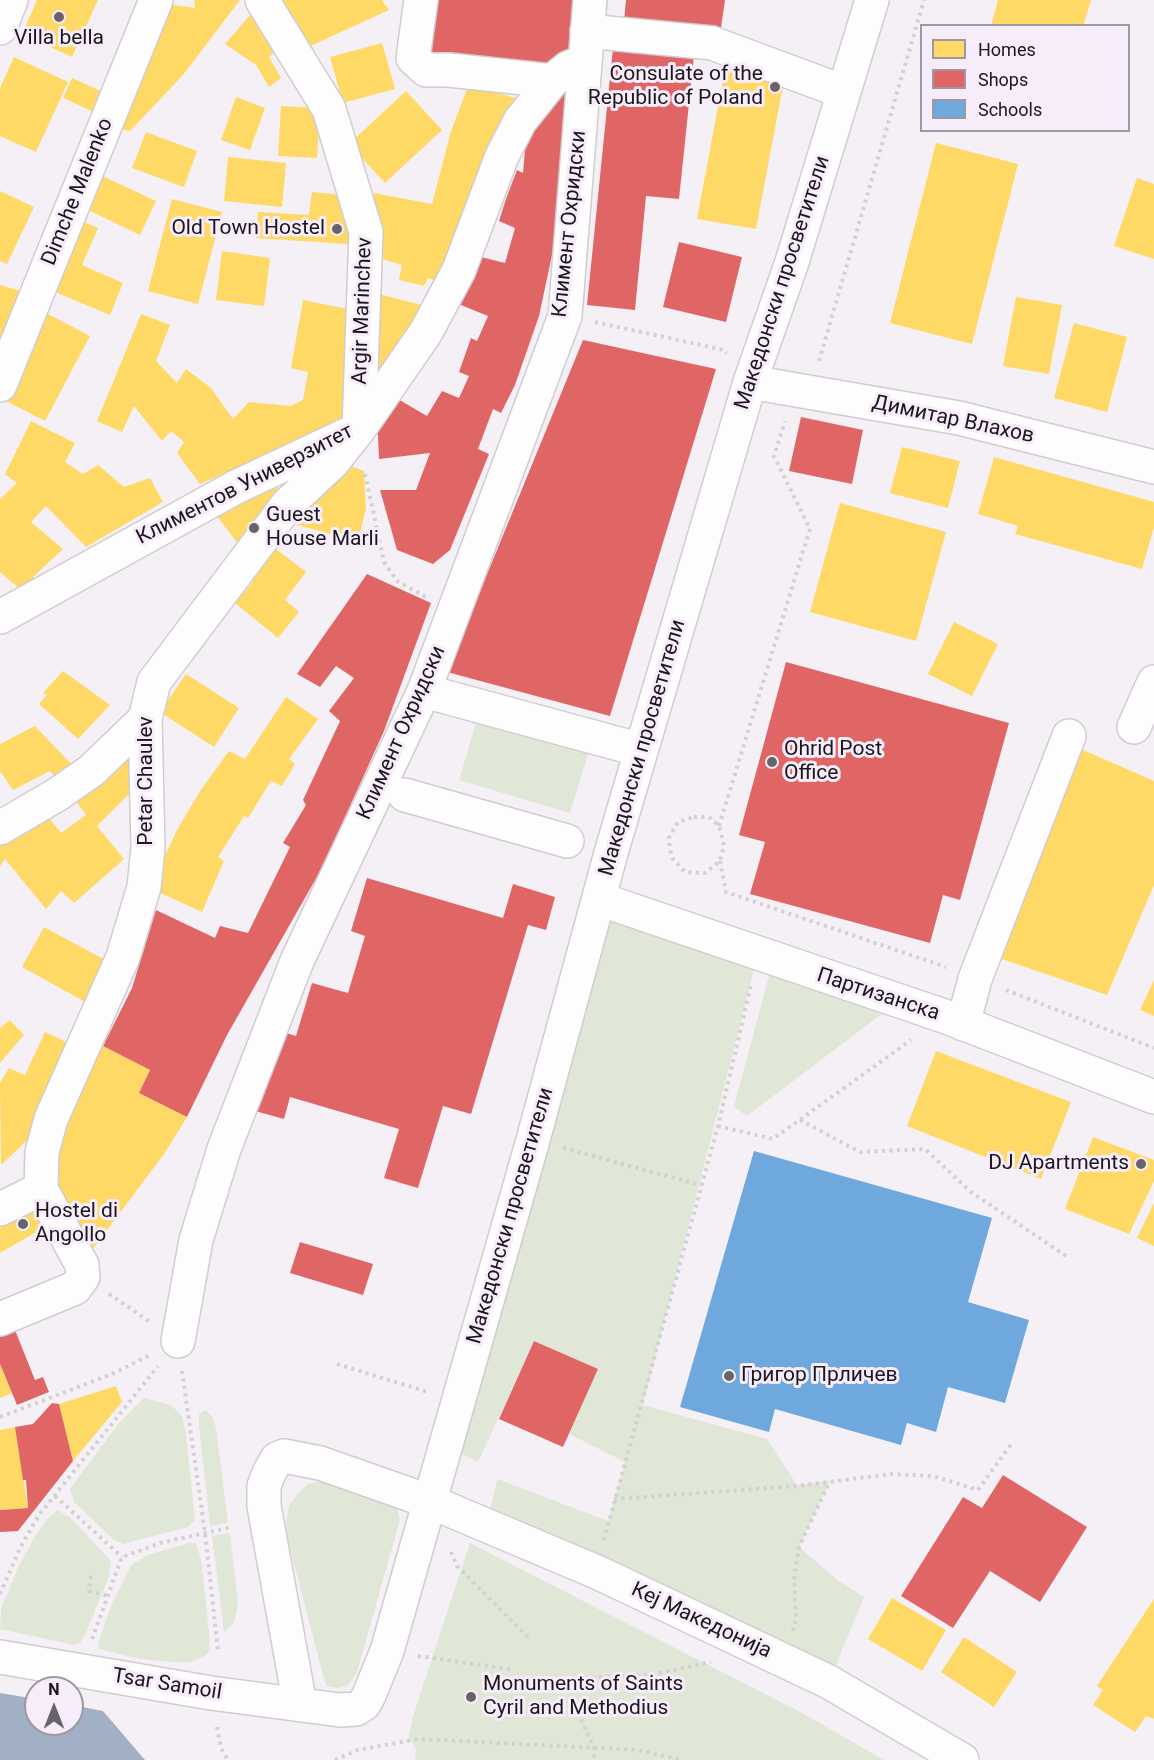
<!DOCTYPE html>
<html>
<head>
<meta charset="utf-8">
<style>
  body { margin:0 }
  #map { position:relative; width:1154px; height:1760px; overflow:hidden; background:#f5f0f6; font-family:Roboto,sans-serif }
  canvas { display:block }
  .legend { position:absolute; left:920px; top:24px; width:210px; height:108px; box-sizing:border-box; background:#f7ecfa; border:2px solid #9f97a1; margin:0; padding:8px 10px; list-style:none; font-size:18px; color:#1b171c }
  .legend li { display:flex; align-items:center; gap:12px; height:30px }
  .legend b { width:30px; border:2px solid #9f97a1 }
  .north { position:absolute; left:24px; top:1676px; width:60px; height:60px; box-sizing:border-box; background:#f7ecfa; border:2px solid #9f97a1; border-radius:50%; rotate:0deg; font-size:16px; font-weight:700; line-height:24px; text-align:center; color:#1b171c }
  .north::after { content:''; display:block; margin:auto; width:21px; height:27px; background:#676368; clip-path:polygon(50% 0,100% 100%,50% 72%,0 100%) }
</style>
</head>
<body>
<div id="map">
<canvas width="1154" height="1760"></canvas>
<ul class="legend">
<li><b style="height:16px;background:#ffd966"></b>Homes</li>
<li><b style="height:16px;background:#e06666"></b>Shops</li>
<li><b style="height:16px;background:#6fa8dc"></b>Schools</li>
</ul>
<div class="north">N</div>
</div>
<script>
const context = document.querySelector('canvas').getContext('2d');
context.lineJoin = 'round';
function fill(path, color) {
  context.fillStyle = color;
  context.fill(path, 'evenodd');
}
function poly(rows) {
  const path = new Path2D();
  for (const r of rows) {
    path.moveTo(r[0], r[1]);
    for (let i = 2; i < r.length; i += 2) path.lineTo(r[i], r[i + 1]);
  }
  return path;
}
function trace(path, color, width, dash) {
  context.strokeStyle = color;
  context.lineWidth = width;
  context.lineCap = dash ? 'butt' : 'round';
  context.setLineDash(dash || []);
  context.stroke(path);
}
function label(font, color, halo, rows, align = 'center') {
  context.font = font + ' Roboto,sans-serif';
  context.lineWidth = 6;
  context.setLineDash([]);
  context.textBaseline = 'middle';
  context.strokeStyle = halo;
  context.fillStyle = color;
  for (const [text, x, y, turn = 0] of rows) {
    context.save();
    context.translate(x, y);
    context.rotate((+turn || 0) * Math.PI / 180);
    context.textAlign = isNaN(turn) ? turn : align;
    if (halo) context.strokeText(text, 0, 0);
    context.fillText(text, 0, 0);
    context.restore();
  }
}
fill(poly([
  [477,720,588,754,570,813,459,780],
  [599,904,757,958,643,1405,767,1439,797,1485,830,1481,799,1547,839,1581,864,1597,829,1682,487,1525,497,1479,608,1521,625,1462,569,1434,597,1369,534,1341,478,1462,446,1447],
  [770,972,891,1007,747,1116,734,1107],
  [144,1398,171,1405,182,1416,186,1433,195,1520,188,1527,123,1544,114,1540,74,1502,70,1489,118,1424],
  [205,1410,213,1417,216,1428,228,1523,210,1526,199,1426,199,1414],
  [327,1480,396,1505,400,1520,357,1672,347,1686,337,1688,327,1686,324,1679,287,1536,286,1522,289,1506,299,1492,308,1484],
  [58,1510,71,1518,111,1561,109,1577,85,1635,80,1643,74,1645,0,1629,1,1608,18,1568,37,1533,48,1518],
  [230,1533,238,1604,234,1623,224,1632,212,1536],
  [189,1543,196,1543,201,1559,209,1633,210,1650,206,1655,191,1662,174,1662,140,1659,99,1649,98,1643,110,1609,131,1565,148,1555],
  [470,1543,806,1715,884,1760,415,1760,416,1750,409,1737,413,1716]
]), '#e0e7d6');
fill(poly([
  [0,1693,36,1699,36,1724,72,1724,72,1705,103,1711,145,1760,0,1760]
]), '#a2b0c6');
fill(poly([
  [37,0,98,0,72,57,22,34],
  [194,0,240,0,183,75,130,131,117,128,166,4,195,8],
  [272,0,382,0,389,10,302,50],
  [998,0,1091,0,1083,26,991,26],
  [257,7,280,47,269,57,281,78,269,87,256,65,225,44],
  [382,43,395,89,343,103,330,57],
  [14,57,68,82,36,152,0,136,0,88],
  [726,64,785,75,756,229,697,219],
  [72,78,105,93,96,113,63,98],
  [469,84,518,99,446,284,428,278,424,286,399,280,402,265,376,257,374,193,432,204,451,131],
  [406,91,442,130,385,183,349,144],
  [236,97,265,108,250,150,221,140],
  [281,106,320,108,317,158,278,156],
  [146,132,197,151,184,187,132,168],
  [936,143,1018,164,972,344,890,323],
  [228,157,286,163,282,207,224,201],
  [98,174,156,201,140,235,82,207],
  [1137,178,1154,184,1154,259,1114,246],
  [0,191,34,207,7,264,0,261],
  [312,192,353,196,348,244,256,238,258,212,309,215],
  [172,199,222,212,198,304,148,291],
  [76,219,98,228,82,265,123,283,110,315,48,289],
  [222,251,270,258,264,306,216,300],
  [0,285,28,293,0,357],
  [375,293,429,307,394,375,375,373],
  [1016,297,1062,305,1049,374,1003,366],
  [303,300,358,311,353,403,338,423,200,484,177,453,184,442,171,431,162,441,134,406,122,432,97,421,141,314,170,325,156,361,177,383,186,369,211,388,233,419,249,402,291,406,303,400,308,372,291,368],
  [44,312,90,336,45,421,0,398],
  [1074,323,1127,337,1107,412,1054,398],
  [31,421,75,443,65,462,83,474,98,465,124,487,150,478,163,502,86,547,46,506,31,522,63,549,33,577,41,584,27,595,0,572,0,499,17,483,5,474],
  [902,447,960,461,948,508,890,493],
  [994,457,1154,502,1154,527,1142,569,1015,534,1018,526,978,514],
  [338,461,364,471,366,508,358,542,291,523],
  [267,476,289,502,248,557,211,508],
  [840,503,946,532,916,641,810,612],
  [272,546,306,572,285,600,299,612,278,638,235,603,253,582,248,578],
  [954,622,998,644,972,696,928,674],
  [63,671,110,705,78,739,39,704,47,695,43,693],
  [186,674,239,708,214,747,160,712],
  [286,697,318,719,289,759,295,764,282,786,271,781,248,818,244,816,218,857,224,861,202,912,150,888,177,830,200,791,229,751,245,759],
  [35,726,76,769,59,782,50,771,13,790,0,771,0,744],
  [138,746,132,791,97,826,124,859,74,903,61,891,46,909,5,859,0,866,0,834,43,810,61,833,86,815,70,793],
  [1081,749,1154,781,1154,885,1107,995,990,955],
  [44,927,109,962,87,1003,22,967],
  [1154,980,1154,1016,1140,1010],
  [10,1020,24,1035,0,1063,0,1028],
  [45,1032,75,1046,34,1134,1,1165,0,1083,9,1068,25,1075],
  [103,1046,150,1070,139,1093,187,1117,164,1154,89,1254,51,1175,73,1107],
  [936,1051,1071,1102,1041,1179,907,1126],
  [1093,1137,1154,1160,1154,1181,1129,1234,1065,1209],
  [26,1199,43,1228,0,1253,0,1214],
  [1154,1203,1154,1246,1137,1238],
  [0,1365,12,1393,0,1398],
  [116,1386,122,1402,73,1461,59,1404],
  [15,1427,28,1508,0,1510,0,1430],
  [892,1598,946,1630,922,1671,868,1639],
  [1154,1599,1154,1719,1146,1716,1135,1732,1093,1705,1103,1690,1097,1686],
  [964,1637,1017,1672,994,1707,941,1672]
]), '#ffd966');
fill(poly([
  [437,0,584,0,581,56,543,70,428,54],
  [626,0,725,0,720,34,624,22],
  [613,48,694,56,679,199,646,196,635,310,587,305],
  [571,83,561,213,539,316,515,385,501,413,493,409,478,449,489,454,450,550,433,564,397,550,380,490,416,490,430,453,379,459,377,413,391,395,427,416,442,391,459,398,469,376,459,372,471,338,477,341,488,316,456,303,477,256,505,263,515,228,499,221,506,199,517,170,523,173,525,149,541,110],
  [679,242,742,257,726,322,663,307],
  [583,340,716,369,610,716,447,672],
  [801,417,863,430,852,484,789,471],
  [367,574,431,603,384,731,322,868,227,1035,187,1117,139,1093,150,1070,103,1046,132,988,156,910,215,938,220,926,248,933,290,847,283,843,306,805,303,800,340,721,329,711,354,678,336,666,320,687,297,674],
  [786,662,1009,723,960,900,943,895,930,943,750,894,765,842,739,835],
  [367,878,503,918,513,884,555,897,546,930,528,925,471,1114,443,1106,418,1188,384,1178,399,1129,290,1097,284,1119,255,1111,279,1031,296,1036,312,983,348,993,365,936,351,931],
  [300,1242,373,1264,363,1295,290,1273],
  [13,1325,35,1380,43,1377,49,1392,17,1405,0,1364,0,1330],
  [534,1341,598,1369,563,1447,499,1419],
  [52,1403,59,1404,73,1461,18,1531,0,1532,0,1510,28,1508,26,1480,23,1480,15,1427,33,1424],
  [1003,1475,1087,1527,1040,1602,990,1571,953,1628,901,1596,963,1497,982,1508]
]), '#e06666');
fill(poly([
  [754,1151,992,1218,968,1302,1029,1320,1005,1403,948,1387,936,1432,907,1423,901,1445,775,1409,769,1432,680,1407]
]), '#6fa8dc');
const minor = poly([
  [421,0,413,58,426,70,449,70,552,81],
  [0,28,11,0],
  [587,31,712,43,844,92],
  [750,382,959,418,1154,467],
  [0,385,156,0],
  [0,617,236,487,359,429,426,332,459,270,502,156,520,121,552,81,568,68,585,61],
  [424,691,641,750],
  [1134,727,1154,682],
  [405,795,567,841],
  [0,828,58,794,91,771,145,719],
  [599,899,944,1016,1154,1097],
  [963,1024,975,979,1069,736],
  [0,1209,41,1189],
  [0,1319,75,1288,83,1277,82,1265,41,1189,42,1152,51,1119,123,957,144,887,148,848,145,719,154,682,288,504,332,463,359,429,366,232,329,109,262,0],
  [178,1341,196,1240,224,1149,297,961,424,691,565,316,590,0],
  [0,1657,211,1693,340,1710,356,1709,364,1704,369,1695,387,1651,533,1140,611,853,750,382,792,262,872,0],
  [300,1705,264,1506,264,1486,269,1473,277,1459,284,1456,320,1463,431,1502,599,1573,829,1682,962,1760]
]);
trace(minor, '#d0ccd1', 36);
trace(poly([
  [595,322,724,350,727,353],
  [819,361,924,0],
  [365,474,384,562,397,581,426,597],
  [694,817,709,817,719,826,724,845,720,861,705,873,685,872,673,859,670,850,669,838,678,822,694,817],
  [719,826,810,529,774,456,785,421],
  [720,861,726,892,946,967],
  [1006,990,1154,1048],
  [800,1120,860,1152,925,1149,971,1192,1066,1256],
  [718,1126,773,1139,911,1040],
  [563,1148,701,1185],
  [109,1294,150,1322],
  [337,1364,428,1392],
  [182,1371,205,1533,218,1651],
  [0,1417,112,1374,150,1355],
  [55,1496,122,1557],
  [614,1499,797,1486,891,1474,933,1476,978,1490,1012,1443],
  [604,1540,718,1126,751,985],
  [451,1552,457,1566,529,1638],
  [91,1576,89,1591,108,1596],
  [0,1594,21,1546,39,1515,158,1366],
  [793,1631,796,1620,794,1579,799,1547,830,1481],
  [92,1639,122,1557,164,1542,232,1527],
  [418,1656,510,1669],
  [584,1678,655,1674,711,1662],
  [572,1699,594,1748,594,1760],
  [217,1727,221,1748,228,1760],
  [335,1760,358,1750,418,1739,638,1750,681,1760]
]), '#d2d0d2', 4, [3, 4.5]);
trace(minor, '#fefdfe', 33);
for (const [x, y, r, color] of [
  [59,17,6,"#676368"],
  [775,87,6,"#676368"],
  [337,229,6,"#676368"],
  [254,528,6,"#676368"],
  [772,762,6,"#676368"],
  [1141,1164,6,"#676368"],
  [23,1224,6,"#676368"],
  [729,1376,6,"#676368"],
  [471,1697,6,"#676368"]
]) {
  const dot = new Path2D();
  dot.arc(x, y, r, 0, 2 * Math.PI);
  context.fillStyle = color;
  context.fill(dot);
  trace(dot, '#f7ecfa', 2);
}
label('21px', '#1b171c', '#f7ecfa', [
  ["Villa bella",59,39,"center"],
  ["Consulate of the",763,75,"right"],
  ["Republic of Poland",763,99,"right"],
  ["Old Town Hostel",325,229,"right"],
  ["Guest",266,516],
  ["House Marli",266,540],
  ["Ohrid Post",784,750],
  ["Office",784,774],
  ["DJ Apartments",1129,1164,"right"],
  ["Hostel di",35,1212],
  ["Angollo",35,1236],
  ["Григор Прличев",741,1376],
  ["Monuments of Saints",483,1685],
  ["Cyril and Methodius",483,1709]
], 'left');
label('21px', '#1b171c', '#f7ecfa', [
  ["Dimche Malenko",78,192,-68],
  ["Климент Охридски",570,224,-84],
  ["Македонски просветители",783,283,-72],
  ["Argir Marinchev",363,311,-88],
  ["Димитар Влахов",953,420,12],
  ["Климентов Универзитет",245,485,-27],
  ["Климент Охридски",402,733,-66],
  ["Македонски просветители",643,748,-74],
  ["Petar Chaulev",147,781,-90],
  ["Партизанска",878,995,18],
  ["Македонски просветители",511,1216,-74],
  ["Кеј Македонија",701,1621,25],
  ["Tsar Samoil",167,1685,9]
]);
</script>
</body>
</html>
